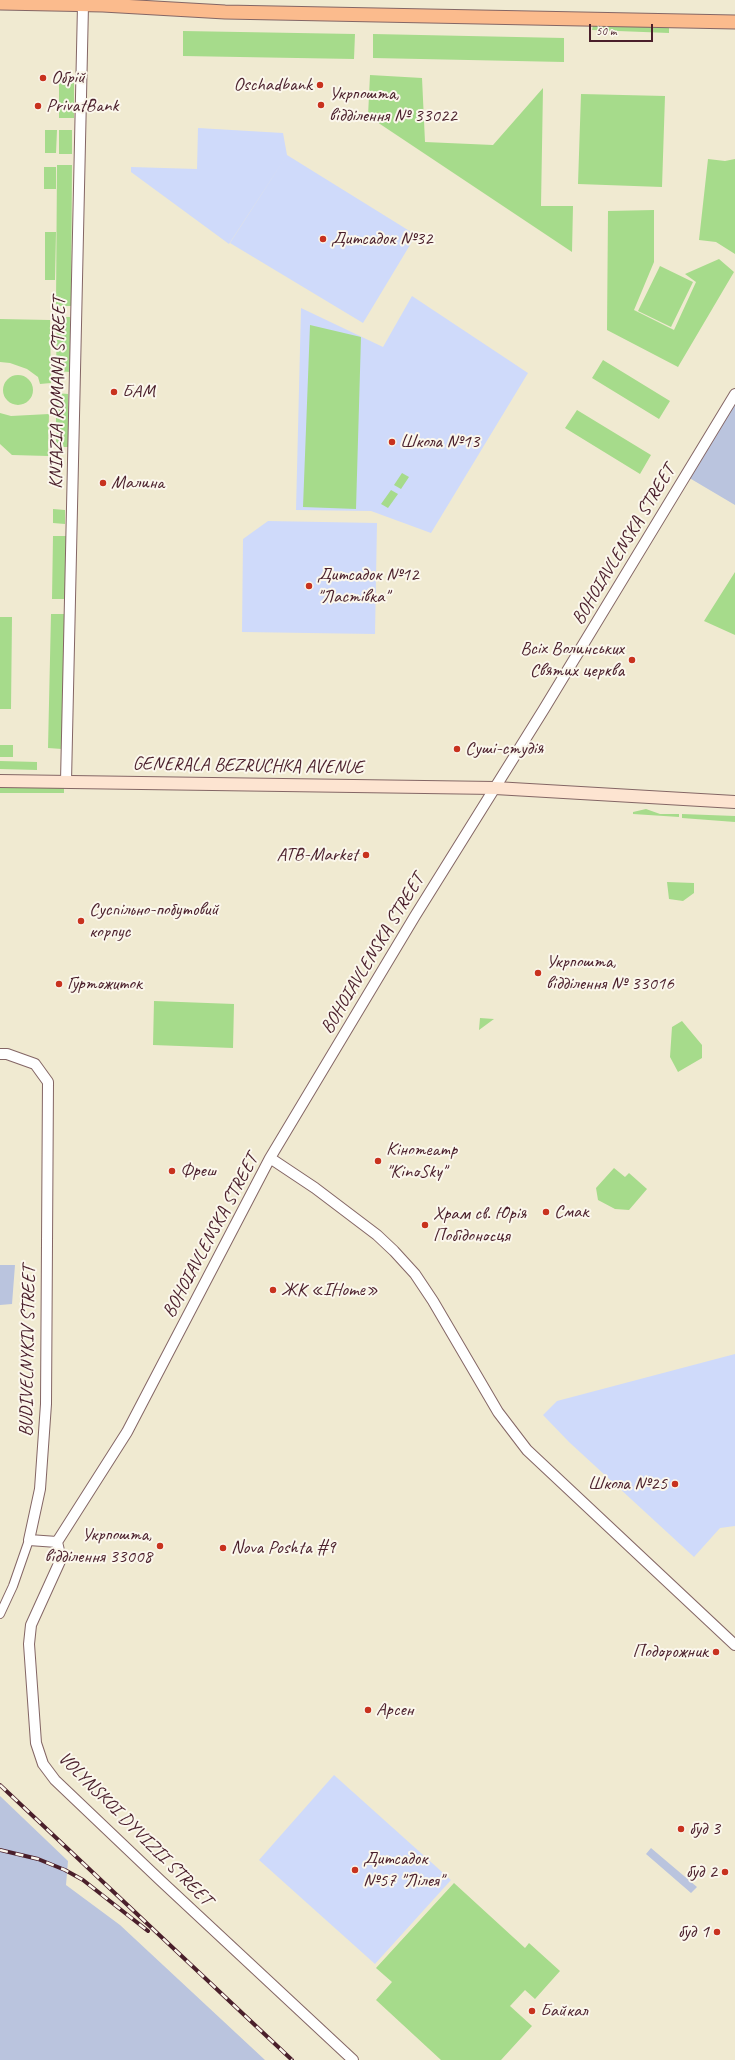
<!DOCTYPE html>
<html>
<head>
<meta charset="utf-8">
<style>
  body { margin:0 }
  #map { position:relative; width:735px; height:2060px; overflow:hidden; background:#f0ead1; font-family:Caveat,sans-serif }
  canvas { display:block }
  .scale { position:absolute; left:589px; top:24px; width:64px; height:18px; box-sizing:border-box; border:2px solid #4a1f2b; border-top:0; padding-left:5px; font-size:12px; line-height:14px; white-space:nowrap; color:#4a1f2b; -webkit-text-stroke:3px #fbf7ec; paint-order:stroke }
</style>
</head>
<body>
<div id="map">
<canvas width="735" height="2060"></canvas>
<div class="scale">50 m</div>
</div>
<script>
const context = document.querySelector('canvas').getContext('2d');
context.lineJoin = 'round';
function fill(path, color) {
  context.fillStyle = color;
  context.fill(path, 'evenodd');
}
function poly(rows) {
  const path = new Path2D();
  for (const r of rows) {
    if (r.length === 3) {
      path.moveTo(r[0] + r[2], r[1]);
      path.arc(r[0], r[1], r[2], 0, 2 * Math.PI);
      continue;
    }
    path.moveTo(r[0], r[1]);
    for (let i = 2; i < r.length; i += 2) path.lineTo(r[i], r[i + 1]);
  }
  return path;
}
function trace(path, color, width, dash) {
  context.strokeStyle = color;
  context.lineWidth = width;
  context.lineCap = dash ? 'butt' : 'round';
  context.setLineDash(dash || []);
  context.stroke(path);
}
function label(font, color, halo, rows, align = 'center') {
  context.font = font + ' Caveat,sans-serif';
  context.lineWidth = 4;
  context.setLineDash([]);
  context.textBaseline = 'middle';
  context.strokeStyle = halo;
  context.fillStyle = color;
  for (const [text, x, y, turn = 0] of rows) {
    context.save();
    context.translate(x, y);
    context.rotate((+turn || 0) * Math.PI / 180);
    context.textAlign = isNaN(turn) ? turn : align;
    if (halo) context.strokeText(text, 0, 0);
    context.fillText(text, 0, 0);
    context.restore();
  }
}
fill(poly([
  [198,128,283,133,287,155,229,244,131,172,131,167,197,169],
  [287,155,416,235,363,323,230,243],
  [412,296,528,373,431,533,371,511,296,510,301,308,383,347],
  [268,521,377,523,375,634,242,632,243,539],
  [735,1354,735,1526,720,1528,694,1557,569,1442,543,1415,557,1401],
  [334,1775,451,1880,375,1964,259,1860]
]), '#cfdafa');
fill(poly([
  [735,394,735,505,686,476],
  [0,1265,15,1265,12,1304,0,1305],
  [0,1796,68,1861,66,1885,120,1925,265,2060,0,2060],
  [651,1848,697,1887,691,1893,646,1854]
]), '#bac4de');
fill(poly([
  [593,25,669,28,669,33,592,30],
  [183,31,355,34,354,59,183,56],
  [373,34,564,38,564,62,373,58],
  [370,75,422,78,425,142,493,145,543,88,541,206,573,206,572,252,368,116],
  [59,78,74,78,74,118,59,118],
  [581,94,665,96,662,187,578,184],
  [45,130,57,130,56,153,45,153],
  [59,130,72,130,72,154,59,154],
  [708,159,725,161,735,159,735,254,716,242,699,240],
  [57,165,72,165,71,306,56,306],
  [44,167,56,167,56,189,44,189],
  [654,210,654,262,634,310,674,330,696,282,685,274,719,259,734,272,678,367,607,330,608,211],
  [45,232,56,232,55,280,45,280],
  [660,266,693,282,671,327,638,311],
  [57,317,70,317,70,372,56,371],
  [0,319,50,320,51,383,40,384,38,377,27,369,10,363,0,362],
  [310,325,361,337,356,509,303,507],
  [603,360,670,401,659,419,592,378],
  [18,390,15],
  [56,393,68,394,68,447,56,447],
  [577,410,651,455,640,474,565,428],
  [0,413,11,416,49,414,48,456,12,455,0,444],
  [402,473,409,477,401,489,394,485],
  [391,490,398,494,388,508,381,504],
  [53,509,65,510,65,524,53,523],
  [53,536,66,536,65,599,52,599],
  [735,572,735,635,704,621],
  [51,614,65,614,62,749,48,748],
  [0,617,12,617,11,709,0,709],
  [0,745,13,745,13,757,0,757],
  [0,761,37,762,37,770,0,769],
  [0,786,64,786,64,793,0,793],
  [646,809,660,814,679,814,679,817,633,814,633,812],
  [682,814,735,816,735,822,682,818],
  [667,882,694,883,694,893,683,901,669,899],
  [154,1001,234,1004,233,1048,153,1045],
  [480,1018,494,1019,479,1030],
  [682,1021,702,1045,702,1058,678,1072,670,1057,672,1027],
  [614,1168,625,1177,629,1173,647,1189,629,1210,615,1209,598,1200,596,1188],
  [454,1883,525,1948,529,1943,560,1971,535,1999,525,1990,510,2006,532,2026,501,2060,441,2060,376,2000,392,1982,376,1968]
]), '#a6db8b');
const minor = poly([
  [0,1614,13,1586,29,1540]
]);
const tertiary = poly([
  [66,781,83,5],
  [0,1054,7,1054,35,1064,48,1082,46,1404,40,1489,29,1540,57,1542],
  [270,1158,315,1188,377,1235,394,1251,415,1274,433,1301,498,1412,527,1450,735,1645],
  [57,1542,127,1432,270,1158,415,916,544,709,735,394],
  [57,1542,61,1559,31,1625,29,1644,36,1743,43,1764,55,1780,160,1880,353,2060]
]);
const secondary = poly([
  [0,781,495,788,735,802]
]);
const primary = poly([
  [0,3,103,5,225,12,735,22]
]);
trace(minor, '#846665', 10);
trace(tertiary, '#846665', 12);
trace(secondary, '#846665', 14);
trace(primary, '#846665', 15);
trace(minor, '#fff', 8);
trace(tertiary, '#fff', 10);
trace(secondary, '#fde4d1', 12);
trace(primary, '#fbbb8d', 13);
const rail = poly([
  [0,1785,292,2060],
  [0,1850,38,1859,65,1870,83,1880,148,1931]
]);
trace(rail, '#4a1f2b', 4);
trace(rail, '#fbf7ec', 2.5, [8]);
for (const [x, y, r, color] of [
  [43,78,4,"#c8321e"],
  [320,85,4,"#c8321e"],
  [321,105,4,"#c8321e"],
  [38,106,4,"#c8321e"],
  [323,239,4,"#c8321e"],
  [114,392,4,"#c8321e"],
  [392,442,4,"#c8321e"],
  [103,483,4,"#c8321e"],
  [309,586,4,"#c8321e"],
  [632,660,4,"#c8321e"],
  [457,749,4,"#c8321e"],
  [366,855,4,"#c8321e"],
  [81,921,4,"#c8321e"],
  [538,973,4,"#c8321e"],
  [59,984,4,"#c8321e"],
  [378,1161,4,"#c8321e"],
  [172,1171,4,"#c8321e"],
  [546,1212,4,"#c8321e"],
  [425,1225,4,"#c8321e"],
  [273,1290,4,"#c8321e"],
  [675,1484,4,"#c8321e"],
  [160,1546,4,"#c8321e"],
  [223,1548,4,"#c8321e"],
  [716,1652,4,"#c8321e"],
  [368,1710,4,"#c8321e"],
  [681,1829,4,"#c8321e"],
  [355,1870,4,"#c8321e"],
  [725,1872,4,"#c8321e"],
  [717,1932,4,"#c8321e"],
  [532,2011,4,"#c8321e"]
]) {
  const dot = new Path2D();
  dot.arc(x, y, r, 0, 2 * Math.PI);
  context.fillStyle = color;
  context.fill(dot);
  trace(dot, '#fbf7ec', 1.5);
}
label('19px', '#4a1f2b', '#fbf7ec', [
  ["Обрій",51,78],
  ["Oschadbank",312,85,"right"],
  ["Укрпошта,",329,94],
  ["відділення № 33022",329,116],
  ["PrivatBank",46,106],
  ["Дитсадок №32",331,239],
  ["БАМ",122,392],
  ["Школа №13",400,442],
  ["Малина",111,483],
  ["Дитсадок №12",317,575],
  ["\"Ластівка\"",317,597],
  ["Всіх Волинських",624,649,"right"],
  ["Святих церква",624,671,"right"],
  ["Суші-студія",465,749],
  ["ATB-Market",358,855,"right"],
  ["Суспільно-побутовий",89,910],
  ["корпус",89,932],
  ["Укрпошта,",546,962],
  ["відділення № 33016",546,984],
  ["Гуртожиток",67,984],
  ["Кінотеатр",386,1150],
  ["\"KinoSky\"",386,1172],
  ["Фреш",180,1171],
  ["Смак",554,1212],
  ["Храм св. Юрія",433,1214],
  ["Побідоносця",433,1236],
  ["ЖК «IHome»",281,1290],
  ["Школа №25",667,1484,"right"],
  ["Укрпошта,",152,1535,"right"],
  ["відділення 33008",152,1557,"right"],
  ["Nova Poshta #9",231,1548],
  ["Подорожник",708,1652,"right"],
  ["Арсен",376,1710],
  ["буд 3",689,1829],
  ["Дитсадок",363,1859],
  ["№57 \"Лілея\"",363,1881],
  ["буд 2",717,1872,"right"],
  ["буд 1",709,1932,"right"],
  ["Байкал",540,2011]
], 'left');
label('19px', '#4a1f2b', '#fbf7ec', [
  ["KNIAZIA ROMANA STREET",58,393,-89],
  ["BOHOIAVLENSKA STREET",624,545,-59],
  ["GENERALA BEZRUCHKA AVENUE",248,766,1],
  ["BOHOIAVLENSKA STREET",373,954,-59],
  ["BOHOIAVLENSKA STREET",211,1236,-62],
  ["BUDIVELNYKIV STREET",28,1351,-89],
  ["VOLYNSKOI DYVIZII STREET",135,1829,45]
]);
</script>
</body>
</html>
